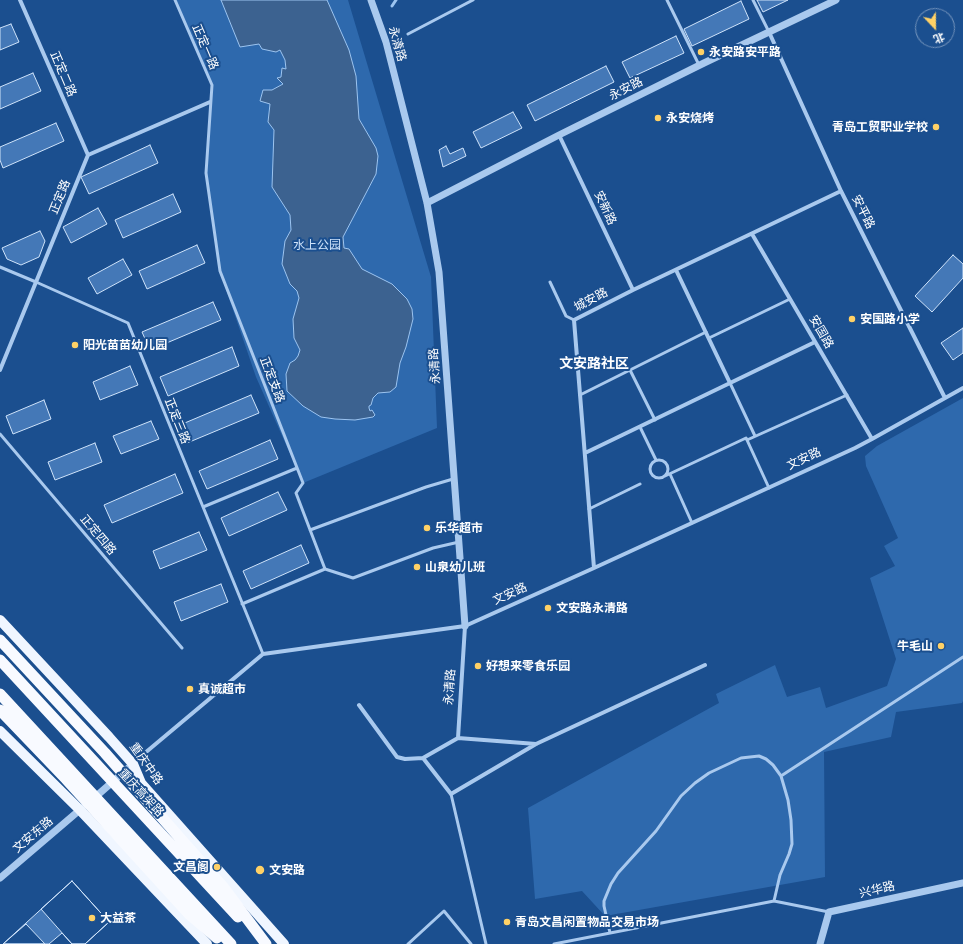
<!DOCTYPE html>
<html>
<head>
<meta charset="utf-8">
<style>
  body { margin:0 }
  #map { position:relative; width:963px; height:944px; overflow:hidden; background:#1b4f8f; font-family:Cabin,"Noto Sans SC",sans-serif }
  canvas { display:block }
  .north { position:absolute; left:915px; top:8px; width:40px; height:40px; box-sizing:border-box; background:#1b4f8f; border:1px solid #7695bc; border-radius:50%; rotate:158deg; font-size:11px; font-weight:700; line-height:16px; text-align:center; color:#fff }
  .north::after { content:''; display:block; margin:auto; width:14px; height:18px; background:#ffd166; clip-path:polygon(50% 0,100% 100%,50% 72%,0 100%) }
</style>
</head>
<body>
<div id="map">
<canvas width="963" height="944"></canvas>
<div class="north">北</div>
</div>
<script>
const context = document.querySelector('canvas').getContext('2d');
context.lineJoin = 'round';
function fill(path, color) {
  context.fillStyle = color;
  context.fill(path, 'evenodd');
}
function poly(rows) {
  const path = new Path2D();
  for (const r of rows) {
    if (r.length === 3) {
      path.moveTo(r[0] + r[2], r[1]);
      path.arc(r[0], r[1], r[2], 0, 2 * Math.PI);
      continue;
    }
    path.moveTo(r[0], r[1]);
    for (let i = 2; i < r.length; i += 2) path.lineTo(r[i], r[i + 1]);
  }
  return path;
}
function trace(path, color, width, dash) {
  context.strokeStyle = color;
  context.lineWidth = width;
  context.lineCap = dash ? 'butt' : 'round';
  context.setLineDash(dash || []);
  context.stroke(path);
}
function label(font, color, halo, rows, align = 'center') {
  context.font = font + ' Cabin,"Noto Sans SC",sans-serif';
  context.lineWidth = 4;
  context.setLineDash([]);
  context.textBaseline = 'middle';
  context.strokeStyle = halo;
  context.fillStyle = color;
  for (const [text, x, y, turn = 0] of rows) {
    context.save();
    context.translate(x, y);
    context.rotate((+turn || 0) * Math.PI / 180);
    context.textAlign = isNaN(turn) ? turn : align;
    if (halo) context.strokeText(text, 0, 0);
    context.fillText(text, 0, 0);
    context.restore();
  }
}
fill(poly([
  [176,0,348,0,431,277,437,428,303,483,256,377,218,266,206,173,212,85],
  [963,398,963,701,962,703,896,712,891,737,824,752,825,877,605,916,582,891,535,899,528,808,719,703,716,694,775,665,787,697,820,687,826,708,887,686,896,659,870,578,895,566,884,546,898,538,866,466,865,456,877,446]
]), '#2e69ad');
const water = poly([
  [221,0,327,0,349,50,356,76,359,119,376,148,378,156,376,174,343,237,344,248,349,249,362,269,392,284,407,299,412,309,413,319,406,347,400,363,396,387,390,392,378,393,373,398,371,405,369,406,369,408,370,411,372,410,375,415,373,417,355,420,335,419,321,417,303,406,287,391,286,374,290,363,295,360,298,356,300,350,294,338,293,319,299,298,297,291,290,284,282,264,285,241,291,230,290,215,272,187,274,130,268,122,270,104,260,101,263,90,272,90,283,84,277,78,281,77,282,68,286,69,285,60,280,50,276,52,262,49,259,44,240,47,221,0]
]);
fill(water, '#3c6290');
trace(water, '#9cc4f0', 1);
trace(poly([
  [392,6,396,0]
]), '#9cc4f0', 3);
const building = poly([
  [757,0,788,0,763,12,757,0],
  [741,1,749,19,692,46,684,29,741,1],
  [11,24,19,42,0,50,0,28,11,24],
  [676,36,684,53,630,78,622,62,676,36],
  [606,66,614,82,535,121,527,105,606,66],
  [33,73,41,91,0,109,0,87,33,73],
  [513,112,522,128,481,148,473,132,513,112],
  [56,123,64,141,3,168,0,160,0,147,56,123],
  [150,145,158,163,89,194,81,177,150,145],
  [446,146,450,154,463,148,466,156,443,167,439,150,446,146],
  [173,194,181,212,123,238,115,220,173,194],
  [98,208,107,224,71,243,63,227,98,208],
  [40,231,45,241,39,257,21,265,7,259,2,248,40,231],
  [197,245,205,263,147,289,139,271,197,245],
  [953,255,963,264,963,278,932,312,915,296,953,255],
  [123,259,132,275,97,294,88,278,123,259],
  [213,302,221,320,150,350,142,332,213,302],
  [963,328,963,353,953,360,941,343,963,328],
  [232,347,239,366,168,396,160,377,232,347],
  [130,366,138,385,100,400,93,382,130,366],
  [251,395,259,413,187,443,180,425,251,395],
  [44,400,51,419,13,434,6,416,44,400],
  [151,421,159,439,121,454,113,436,151,421],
  [270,440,278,459,207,489,199,471,270,440],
  [95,443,102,462,55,480,48,462,95,443],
  [175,474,183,493,112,523,104,505,175,474],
  [278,492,287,510,229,536,221,518,278,492],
  [199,532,207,550,160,569,153,551,199,532],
  [301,545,309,563,251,589,243,571,301,545],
  [221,584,228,602,181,621,174,602,221,584],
  [72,881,109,922,85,944,72,944,62,933,49,944,3,944,72,881],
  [72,881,109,922,85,944,72,944,41,909,72,881],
  [26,924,45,944,3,944,26,924]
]);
fill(building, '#4478b7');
trace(building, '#cfe3fa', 1);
trace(poly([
  [175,0,212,85,206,173,220,271,303,483,296,493,325,569,242,604],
  [667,0,699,65],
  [753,0,769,32],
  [408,34,473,0],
  [0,267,36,282,128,323,263,654],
  [550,282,566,316,574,320],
  [709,338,790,299],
  [630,370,655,420],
  [730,383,755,436],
  [580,395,706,332],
  [640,427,656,460],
  [0,434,182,648],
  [747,440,769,488],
  [659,469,9],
  [670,474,692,523],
  [665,476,746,438,747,440,847,395],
  [203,507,297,468],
  [589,509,640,484],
  [310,530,426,487,453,479],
  [325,569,353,578,433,548,459,542],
  [781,776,963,657],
  [451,794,486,944],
  [610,933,604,906,604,901,611,884,618,873,656,831,681,796,695,783,709,773,741,758,759,756,766,759,773,765,781,776,788,800,791,820,792,844,789,854,780,875,774,901],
  [408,944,444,911,471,944],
  [554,944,774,901,829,912]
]), '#a9c9ee', 3);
trace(poly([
  [20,0,88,155],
  [769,32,841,191,945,398],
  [559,135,633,290],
  [752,234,872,439],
  [676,270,730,383],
  [0,370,88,155,210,102],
  [585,453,815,342],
  [594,568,574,320,633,290,841,191],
  [359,705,397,757,405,759,423,758],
  [458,738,465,626],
  [536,744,458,738,423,758,451,794,536,744,705,665],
  [133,763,263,654,465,626,594,568,855,448,872,439,963,388]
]), '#a9c9ee', 4);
trace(poly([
  [371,0,386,42,427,203,439,272,465,626],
  [427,203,559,135,704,63,836,0],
  [93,799,133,764],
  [0,878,82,808],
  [820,944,829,912,963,883]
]), '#a9c9ee', 7);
trace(poly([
  [0,620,109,737,133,764,141,783,284,944],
  [0,731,80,810,207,944]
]), '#f0f6ff', 10);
trace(poly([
  [0,640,105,753,224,888,266,944],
  [0,660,238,917],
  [0,694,231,944],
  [0,710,66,779,189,914,217,938]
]), '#f8faff', 11);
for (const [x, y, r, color] of [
  [701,52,4,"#ffd166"],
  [658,118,4,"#ffd166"],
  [936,127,4,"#ffd166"],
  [852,319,4,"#ffd166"],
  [75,345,4,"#ffd166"],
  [427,528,4,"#ffd166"],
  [417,567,4,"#ffd166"],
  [548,608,4,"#ffd166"],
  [941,646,4,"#ffd166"],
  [478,666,4,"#ffd166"],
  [190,689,4,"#ffd166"],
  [217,867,4,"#ffd166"],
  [260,870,5,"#ffd166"],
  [92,918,4,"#ffd166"],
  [507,922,4,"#ffd166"]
]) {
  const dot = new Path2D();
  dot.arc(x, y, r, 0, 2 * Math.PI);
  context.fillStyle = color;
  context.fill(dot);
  trace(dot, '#1b4f8f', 1.5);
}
label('12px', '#fff', '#1b4f8f', [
  ["永清路",397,44,74],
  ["正定一路",205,47,67],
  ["正定二路",63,74,67],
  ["永安路",626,89,-27],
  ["正定路",60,197,-68],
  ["安新路",605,208,65],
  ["安平路",863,212,63],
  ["城安路",591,300,-28],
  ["安国路",821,332,60],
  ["永清路",435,366,-94],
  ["正定支路",272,380,69],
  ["正定三路",177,421,68],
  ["文安路",804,459,-25],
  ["正定四路",98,535,50],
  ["文安路",510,594,-24],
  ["永清路",450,687,-86],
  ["重庆中路",146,764,55],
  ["重庆高架路",141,793,47],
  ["文安东路",33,835,-40],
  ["兴华路",877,890,-13]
]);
label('bold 12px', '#fff', '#1b4f8f', [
  ["永安路安平路",709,52],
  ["永安烧烤",666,118],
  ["青岛工贸职业学校",928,127,"right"],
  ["安国路小学",860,319],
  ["阳光苗苗幼儿园",83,345],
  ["乐华超市",435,528],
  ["山泉幼儿班",425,567],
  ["文安路永清路",556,608],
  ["牛毛山",933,646,"right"],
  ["好想来零食乐园",486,666],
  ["真诚超市",198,689],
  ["文昌阁",209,867,"right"],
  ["文安路",269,870],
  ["大益茶",100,918],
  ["青岛文昌闲置物品交易市场",515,922]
], 'left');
label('12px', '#cfe3fa', '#1b4f8f', [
  ["水上公园",317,245]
]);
label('bold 14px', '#fff', '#1b4f8f', [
  ["文安路社区",594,364]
]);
</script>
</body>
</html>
